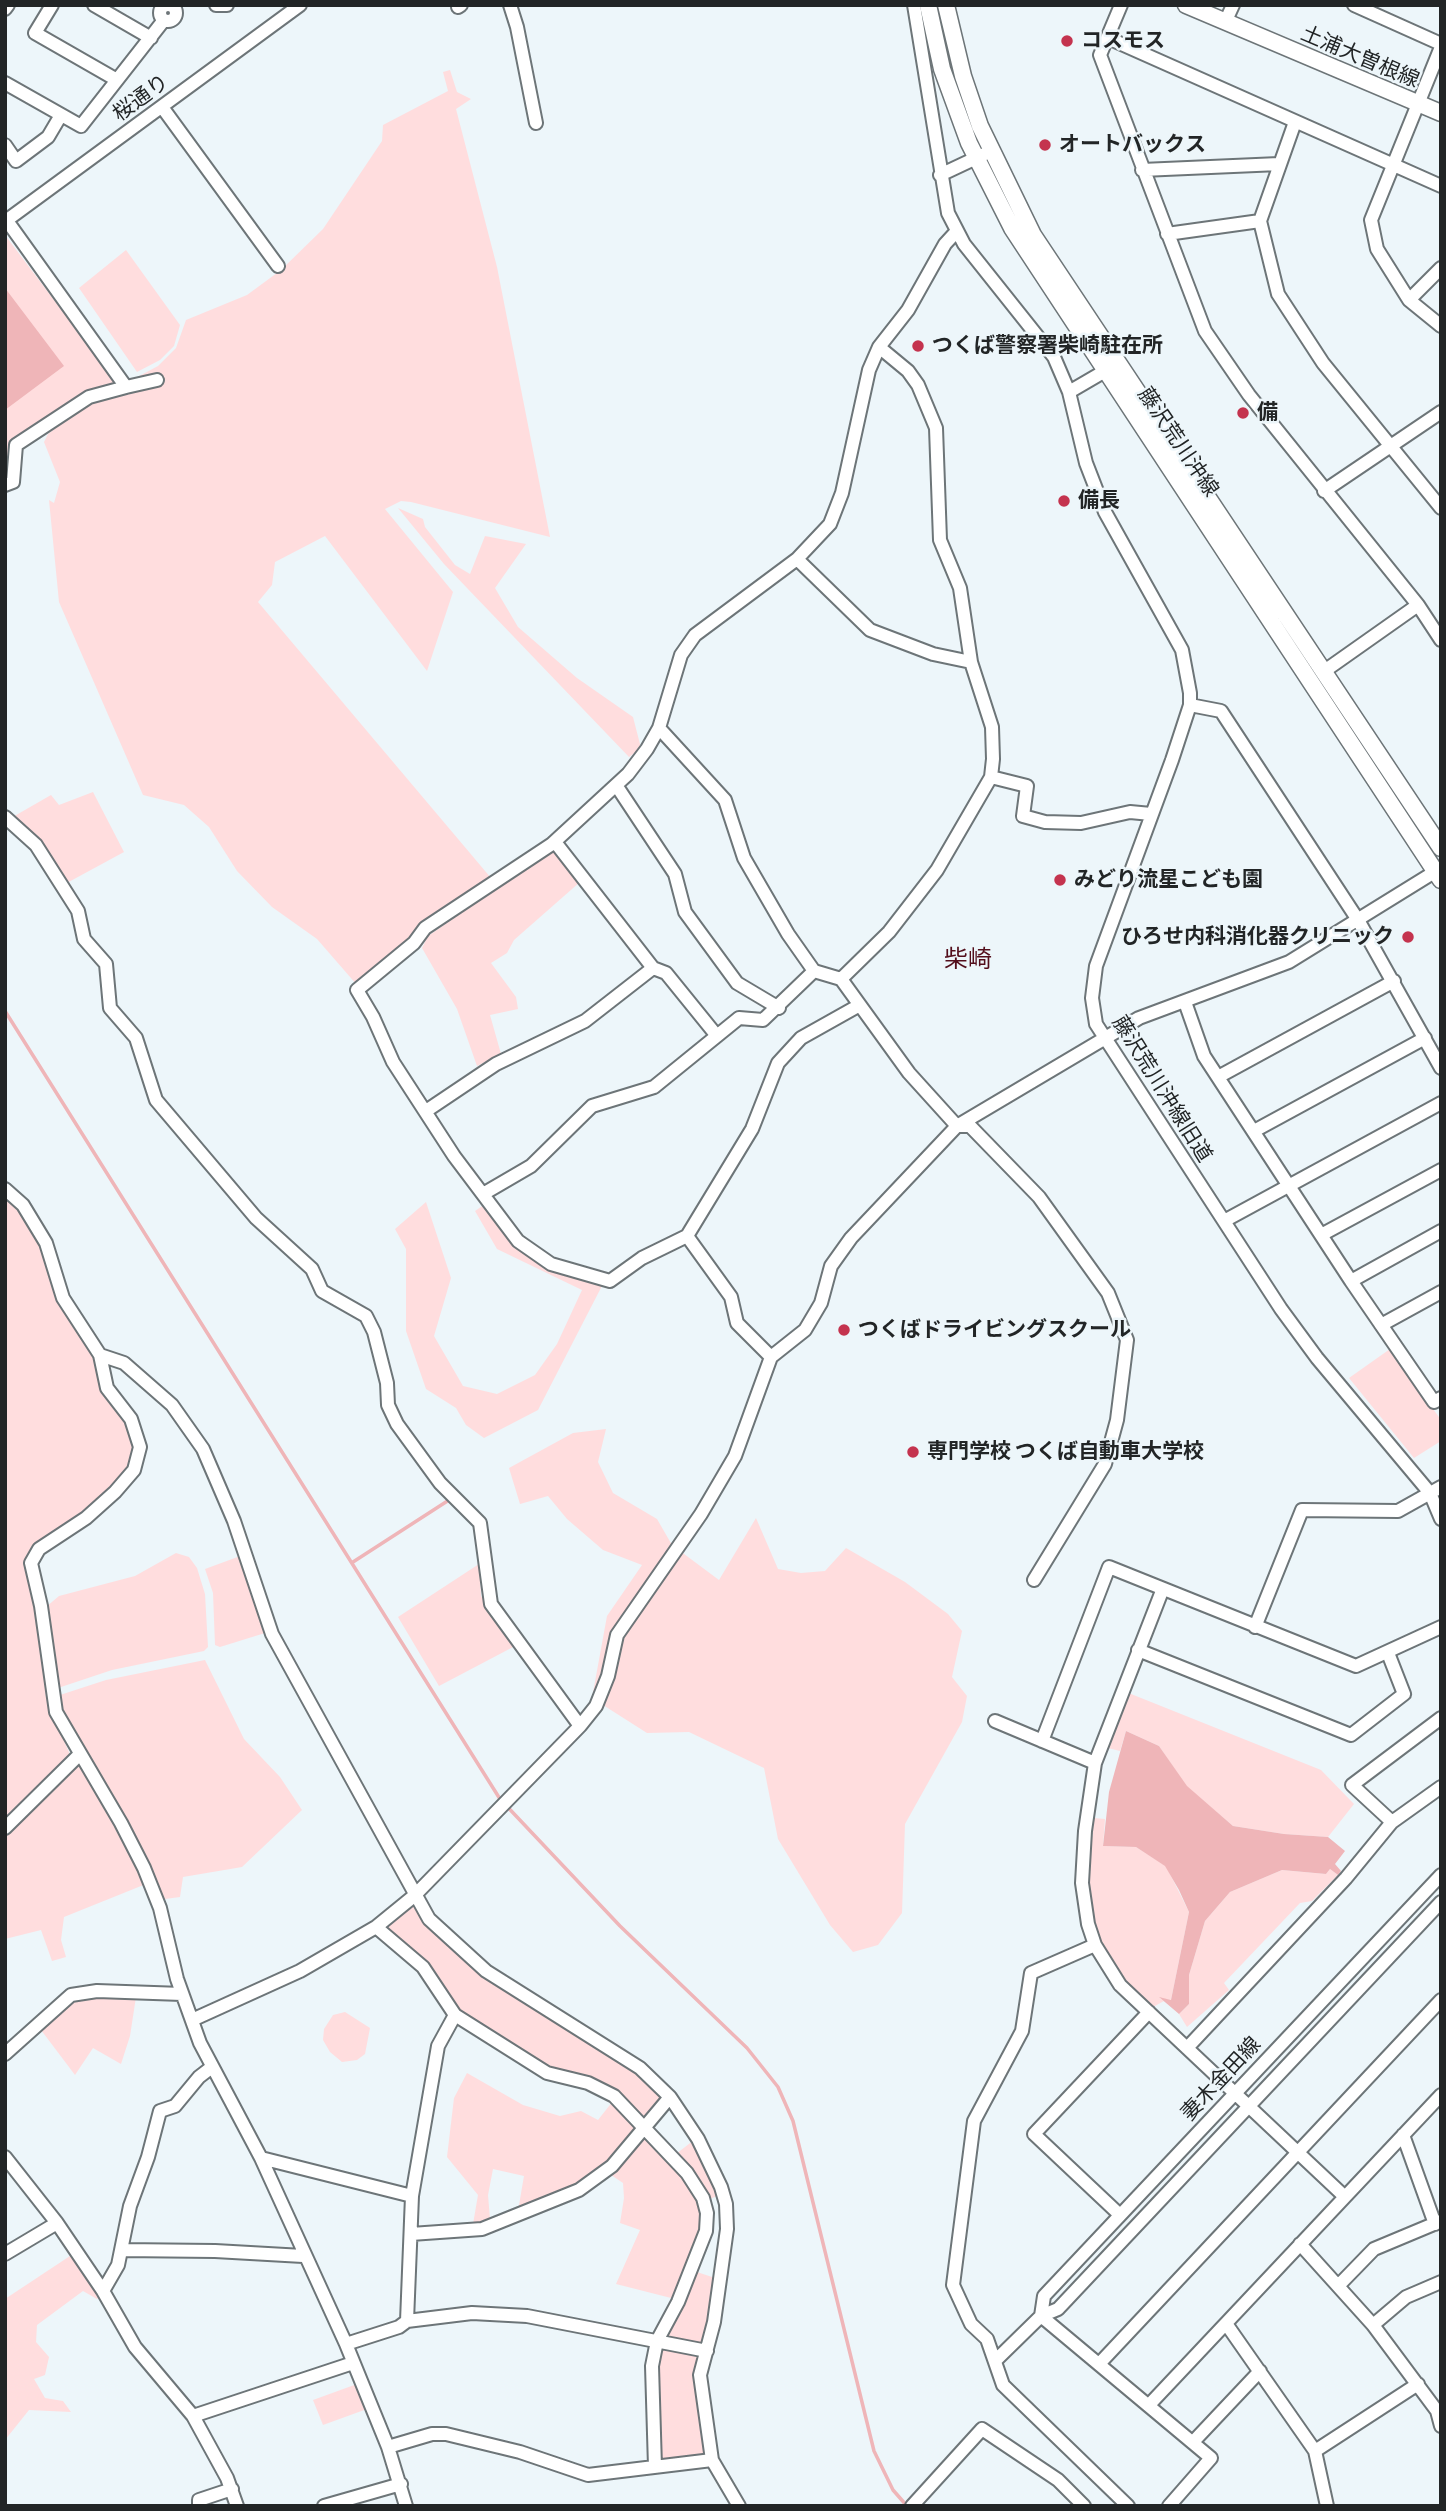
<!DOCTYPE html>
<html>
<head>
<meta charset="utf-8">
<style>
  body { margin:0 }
  #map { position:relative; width:1446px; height:2511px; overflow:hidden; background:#edf6fa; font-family:"Crimson Pro",serif }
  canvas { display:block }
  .frame { position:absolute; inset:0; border:7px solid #222526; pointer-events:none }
</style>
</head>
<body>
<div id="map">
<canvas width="1446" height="2511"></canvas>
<div class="frame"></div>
</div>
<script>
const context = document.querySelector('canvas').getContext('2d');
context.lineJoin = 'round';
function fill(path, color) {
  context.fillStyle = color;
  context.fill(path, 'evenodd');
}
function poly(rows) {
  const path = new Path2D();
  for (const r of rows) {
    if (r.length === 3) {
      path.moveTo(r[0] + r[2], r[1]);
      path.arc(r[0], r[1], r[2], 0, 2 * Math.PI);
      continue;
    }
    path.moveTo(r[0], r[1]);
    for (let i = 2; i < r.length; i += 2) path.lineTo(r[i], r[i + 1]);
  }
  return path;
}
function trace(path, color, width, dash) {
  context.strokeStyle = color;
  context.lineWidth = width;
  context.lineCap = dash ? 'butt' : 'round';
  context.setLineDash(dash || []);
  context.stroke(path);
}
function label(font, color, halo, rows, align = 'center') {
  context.font = font + ' "Crimson Pro","Noto Sans JP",serif';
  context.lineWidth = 5;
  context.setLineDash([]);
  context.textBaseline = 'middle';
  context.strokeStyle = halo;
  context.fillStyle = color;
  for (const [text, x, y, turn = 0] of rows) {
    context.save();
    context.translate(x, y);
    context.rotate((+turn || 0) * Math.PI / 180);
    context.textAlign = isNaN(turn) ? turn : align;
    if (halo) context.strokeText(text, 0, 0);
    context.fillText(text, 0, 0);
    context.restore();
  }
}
fill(poly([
  [450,70,457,92,471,99,456,109,497,267,550,537,411,502,401,501,385,509,453,592,427,671,325,536,275,562,272,585,258,602,491,878,357,985,317,939,272,907,237,871,209,827,184,805,143,795,59,602,49,500,54,503,60,482,44,442,48,434,83,406,158,366,176,348,186,320,247,295,281,270,323,229,382,141,383,125,448,91,443,72],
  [5,235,116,382,86,391,11,445,5,479],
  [126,250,180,325,174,346,160,360,137,372,79,288],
  [398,508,423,519,425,527,455,565,470,574,485,536,526,544,495,588,518,627,577,678,633,717,641,748,629,757,444,564],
  [93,792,124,852,65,884,11,818,51,795,59,805],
  [554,849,580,882,514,940,507,953,491,963,516,997,518,1009,490,1015,501,1054,477,1066,457,1009,422,948,428,936],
  [5,1198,16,1204,41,1243,122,1414,133,1447,126,1473,82,1515,35,1548,46,1698,71,1757,5,1822],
  [426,1202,451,1278,434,1336,463,1386,497,1394,535,1375,557,1344,582,1290,497,1249,475,1211,488,1202,532,1253,605,1280,538,1410,484,1438,466,1425,456,1408,426,1389,406,1331,406,1249,395,1229],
  [1390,1349,1441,1420,1441,1441,1414,1458,1349,1378],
  [606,1429,598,1462,613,1493,657,1519,672,1545,719,1580,756,1518,778,1569,801,1573,825,1571,846,1548,905,1582,948,1614,962,1631,952,1677,967,1696,962,1722,905,1824,902,1913,878,1945,853,1952,830,1925,778,1839,764,1768,689,1732,647,1733,592,1698,607,1616,642,1565,603,1550,567,1519,548,1496,520,1504,509,1468,573,1433],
  [176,1553,189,1557,197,1568,205,1594,208,1647,204,1651,112,1670,58,1688,46,1607,59,1596,135,1576],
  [243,1555,265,1633,220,1647,215,1645,213,1593,205,1569],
  [479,1564,481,1596,515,1646,439,1686,398,1617],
  [205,1660,244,1739,280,1777,302,1810,242,1867,183,1877,180,1897,165,1899,62,1713,60,1695,106,1680],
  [1126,1692,1321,1770,1354,1804,1328,1837,1284,1834,1233,1826,1186,1786,1159,1746,1126,1731,1120,1751,1108,1748],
  [80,1764,117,1823,146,1884,64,1917,61,1940,66,1957,52,1961,41,1930,5,1939,5,1834],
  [1094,1818,1105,1819,1103,1846,1136,1847,1166,1866,1189,1912,1171,2000,1160,1998,1164,2001,1153,2007,1143,2001,1108,1958,1093,1925,1087,1890],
  [1330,1869,1338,1875,1312,1901,1300,1903,1224,1983,1229,1990,1187,2027,1179,2014,1189,2004,1189,1975,1205,1921,1230,1892,1282,1870,1326,1874],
  [413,1904,428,1925,639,2072,661,2093,662,2099,645,2118,559,2073,464,2016,385,1932,385,1924],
  [100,1993,136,1997,130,2036,121,2064,93,2048,75,2075,41,2030,72,1997],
  [345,2012,370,2028,365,2054,357,2060,342,2062,330,2052,323,2040,324,2029,333,2015],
  [467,2073,523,2105,560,2116,581,2111,598,2120,613,2101,638,2128,609,2164,583,2184,518,2211,524,2176,493,2169,488,2195,490,2219,473,2224,478,2195,447,2157,454,2098],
  [645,2135,692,2190,699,2202,704,2224,675,2299,616,2284,640,2230,620,2223,624,2198,623,2183,611,2175],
  [694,2140,718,2196,709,2199,676,2154],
  [73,2254,100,2296,97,2299,83,2291,37,2325,36,2342,49,2357,45,2375,34,2379,45,2398,63,2401,71,2412,29,2410,5,2440,5,2299],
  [697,2272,715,2278,705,2343,701,2346,665,2339],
  [662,2346,699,2353,707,2452,703,2457,662,2462,659,2459,656,2364],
  [357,2384,367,2409,323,2425,313,2400]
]), '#ffddde');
fill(poly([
  [5,288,64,366,5,410],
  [1126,1731,1159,1746,1187,1786,1233,1826,1284,1834,1328,1837,1345,1851,1335,1864,1341,1871,1338,1875,1330,1869,1326,1874,1282,1870,1230,1892,1205,1921,1189,1975,1189,2004,1179,2014,1159,1997,1171,2000,1189,1912,1179,1890,1165,1866,1136,1847,1103,1846,1109,1792]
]), '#efb5b8');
trace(poly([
  [5,1011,500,1799,620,1926,747,2048,778,2087,793,2121,874,2451,893,2490,907,2506],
  [353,1562,449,1500]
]), '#efb5b8', 3.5);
const minor = poly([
  [52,5,35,33,117,80],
  [94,5,151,38],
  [216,5,227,5],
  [510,5,517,27,536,123],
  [914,5,948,213,964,244,1054,357,1069,392],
  [1121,5,1100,55,1205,331,1249,395,1418,605,1441,640],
  [1354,5,1441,44],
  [168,13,8],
  [458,7,461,5],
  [5,9,8,5],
  [1228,16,1233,5],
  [1108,38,1441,186],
  [1441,47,1371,220,1377,249,1409,300,1441,326],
  [5,83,81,126,164,20],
  [162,107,278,266],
  [1295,122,1260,221,1278,294,1323,363,1441,508],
  [5,145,16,161,48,137,61,115],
  [1142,170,1279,164],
  [940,175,991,151],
  [5,218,126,387,89,397,16,445,13,482,5,485],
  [7,220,300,5],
  [1167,234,1260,221],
  [1409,300,1441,268],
  [1105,371,1069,392,1086,463,1105,512,1182,650,1190,693,1190,705,1172,760,1096,966,1092,998,1096,1024,1281,1309,1317,1358,1430,1493,1441,1519],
  [126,387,157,380],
  [1324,491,1441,412],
  [797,559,870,630,933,654,971,662],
  [1323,672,1418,605],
  [1190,705,1221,711,1358,920,1441,1068],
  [659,728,725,800,744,858,788,934,814,971],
  [991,777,1027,786,1023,816,1045,822,1081,823,1130,812,1151,814],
  [616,785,675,874,685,912,737,983,779,1008],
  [5,817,36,845,78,911,84,939,106,964,110,1008,136,1038,156,1100,256,1218,312,1269,322,1291,366,1316,374,1332,387,1383,388,1405,397,1424,440,1483,480,1523,491,1604,580,1726],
  [555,842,653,968,666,973,717,1036],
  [841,979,889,932,937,870,991,777,993,759,992,727,971,662,960,588,940,540,936,428,918,385,908,371,879,347],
  [1185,1002,1204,1056,1351,1281,1434,1402,1441,1398],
  [858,1006,801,1038,778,1063,752,1129,687,1236,642,1258,610,1281,551,1264,518,1241,454,1156,393,1062,373,1017,357,990,414,943,425,928,552,844,628,774,647,749,659,728,681,655,695,635,797,559,830,524,842,493,869,370,879,347,908,310,945,244,956,232],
  [1218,1077,1394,981],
  [426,1111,496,1064,585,1021,653,968],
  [959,1126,970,1126,1039,1197,1108,1293,1127,1340,1117,1420,1105,1464,1034,1580],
  [1254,1131,1425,1038],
  [5,1189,23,1205,46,1243,63,1298,100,1355,107,1388,131,1419,140,1447,134,1470,115,1492,86,1518,39,1549,31,1563,41,1606,56,1712,121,1823,144,1868,160,1908,177,1979,200,2043,261,2158,346,2344,388,2447,406,2506],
  [483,1194,531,1166,592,1106,654,1087,739,1018,763,1020,814,971,841,979,909,1073,957,1126],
  [1224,1221,1441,1103],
  [1321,1235,1441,1170],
  [687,1236,731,1297,737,1323,771,1357],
  [1351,1281,1441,1231],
  [1381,1325,1441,1292],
  [100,1355,124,1363,172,1405,203,1449,234,1521,272,1634,429,1919,486,1971,640,2068,670,2097,698,2139,721,2187,726,2204,727,2229,714,2322,700,2375,712,2460,739,2506],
  [1162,1591,1095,1763,1085,1831,1082,1883,1088,1924,1095,1945,1120,1985,1344,2196],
  [1255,1627,1302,1510,1398,1511,1441,1487],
  [1138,1650,1351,1735,1404,1694,1388,1653],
  [995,1721,1095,1763],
  [1042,1741,1109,1567,1356,1666,1441,1627],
  [1392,1822,1352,1785,1441,1718],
  [5,1828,79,1755],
  [376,1927,423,1967,455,2015,547,2073,588,2083,614,2096,687,2173,703,2198,707,2213,706,2231,678,2302,657,2341,652,2366,655,2467],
  [1095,1945,1031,1973,1022,2031,974,2121,953,2285,971,2324,987,2339,1003,2385,1128,2506],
  [192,2020,300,1971,376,1927,414,1896,580,1726,596,1706,608,1676,617,1635,701,1514,735,1456,771,1357,805,1330,821,1303,831,1266,851,1238,957,1126,1139,1018,1289,962,1441,868],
  [1187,2048,1346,1878,1392,1822,1441,1787],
  [5,2054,71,1995,97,1991,182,1994],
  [1403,2135,1435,2224],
  [5,2157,57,2223,103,2291,135,2347,193,2416,227,2478,237,2506],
  [261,2158,412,2196],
  [1120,2215,1034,2134,1149,2012],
  [411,2234,482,2229,579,2190,612,2166,670,2097],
  [1300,2244,1373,2325,1437,2411,1441,2426],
  [121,2250,215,2251,303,2256],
  [5,2254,57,2223],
  [1339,2285,1374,2249,1441,2221],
  [103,2291,118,2265,130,2206,148,2157,160,2111,175,2106,199,2077,212,2067],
  [1041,2316,1044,2296,1441,1875],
  [1041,2316,1211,2458,1169,2506],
  [407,2321,472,2313,527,2316,707,2351],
  [1227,2325,1315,2451,1327,2506],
  [1373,2325,1406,2297,1441,2282],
  [346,2344,399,2327,407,2321,412,2196,438,2046,455,2015],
  [995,2361,1041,2316,1058,2309,1441,1902],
  [1099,2364,1441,2000],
  [1149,2405,1441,2095],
  [193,2416,353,2363],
  [1193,2442,1260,2371],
  [388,2447,432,2434,446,2434,520,2452,588,2475,712,2460],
  [1315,2451,1418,2384],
  [199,2506,199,2500,232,2489],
  [324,2506,401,2484],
  [912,2506,982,2429,1058,2480,1084,2506]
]);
const major = poly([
  [928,5,942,69,969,143,1012,228,1441,880],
  [946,5,963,76,980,126,1033,235,1441,848],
  [1186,5,1441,113]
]);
trace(minor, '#6d7578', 16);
trace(major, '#6d7578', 19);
trace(minor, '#fff', 12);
trace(major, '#fff', 16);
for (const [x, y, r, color] of [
  [1067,41,7,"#c4334e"],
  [1045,145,7,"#c4334e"],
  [918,346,7,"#c4334e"],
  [1243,413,7,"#c4334e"],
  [1064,501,7,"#c4334e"],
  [1060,880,7,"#c4334e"],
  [1408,937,7,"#c4334e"],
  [844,1330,7,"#c4334e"],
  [913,1452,7,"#c4334e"]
]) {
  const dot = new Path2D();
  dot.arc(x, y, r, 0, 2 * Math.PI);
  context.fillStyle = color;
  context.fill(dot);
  trace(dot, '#edf6fa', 2.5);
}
label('bold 21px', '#222526', '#edf6fa', [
  ["コスモス",1081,41],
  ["オートバックス",1059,145],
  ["つくば警察署柴崎駐在所",932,346],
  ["備",1257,413],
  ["備長",1078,501],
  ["みどり流星こども園",1074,880],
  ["ひろせ内科消化器クリニック",1394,937,"right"],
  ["つくばドライビングスクール",858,1330],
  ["専門学校 つくば自動車大学校",927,1452]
], 'left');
label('21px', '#222526', '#edf6fa', [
  ["土浦大曽根線",1360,57,23],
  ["桜通り",141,98,-36],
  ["藤沢荒川沖線",1178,442,56],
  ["藤沢荒川沖線旧道",1162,1089,58],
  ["妻木金田線",1221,2079,-47]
]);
label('24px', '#530e1b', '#edf6fa', [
  ["柴崎",968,960]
]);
</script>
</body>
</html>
